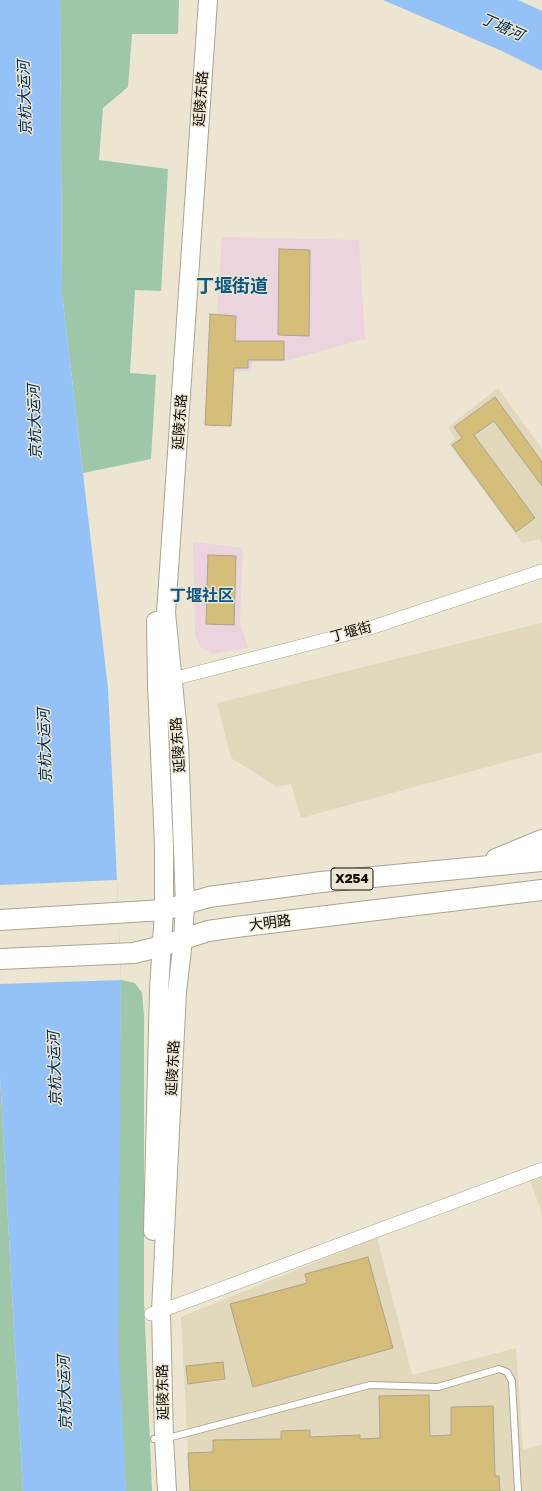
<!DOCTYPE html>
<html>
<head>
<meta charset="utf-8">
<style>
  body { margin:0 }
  canvas { display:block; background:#ece5d1 }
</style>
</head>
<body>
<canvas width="542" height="1491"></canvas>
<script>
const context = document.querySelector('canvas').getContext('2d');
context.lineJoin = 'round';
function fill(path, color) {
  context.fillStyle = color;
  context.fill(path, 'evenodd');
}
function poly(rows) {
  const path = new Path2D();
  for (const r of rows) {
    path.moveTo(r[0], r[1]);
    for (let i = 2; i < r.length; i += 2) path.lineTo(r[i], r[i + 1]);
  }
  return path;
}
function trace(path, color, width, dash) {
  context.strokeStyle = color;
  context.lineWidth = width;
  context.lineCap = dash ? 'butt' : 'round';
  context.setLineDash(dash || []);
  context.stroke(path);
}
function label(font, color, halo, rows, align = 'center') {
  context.font = font + ' "Golos Text","Noto Sans SC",sans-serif';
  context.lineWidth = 3;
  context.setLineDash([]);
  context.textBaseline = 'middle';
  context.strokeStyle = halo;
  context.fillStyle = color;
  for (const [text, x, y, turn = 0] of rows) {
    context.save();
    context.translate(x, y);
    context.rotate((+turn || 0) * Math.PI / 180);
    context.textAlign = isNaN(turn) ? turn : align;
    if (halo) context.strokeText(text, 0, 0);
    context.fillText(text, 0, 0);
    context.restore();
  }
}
fill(poly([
  [222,237,359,240,365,339,282,362,252,362,251,372,233,371,236,316,217,314],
  [193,542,243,548,240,622,248,648,212,654,200,647,195,635]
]), '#ecd4de');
fill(poly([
  [498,388,542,449,542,545,540,539,522,543,449,444,455,439,448,427],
  [542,623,542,752,301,818,291,784,277,787,231,758,217,703],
  [542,1175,542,1214,530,1180],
  [377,1237,412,1375,516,1348,523,1450,542,1444,542,1491,190,1491,181,1317]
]), '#e2d8bc');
fill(poly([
  [60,0,179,0,178,34,132,34,128,87,103,108,99,160,168,169,161,291,135,290,130,373,156,375,151,459,83,473,62,293],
  [121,980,135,983,142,993,144,1015,144,1300,152,1491,126,1491,115,1343],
  [0,1076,23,1491,0,1491]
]), '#9dc7a8');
fill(poly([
  [0,0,60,0,62,293,108,688,117,880,121,980,118,1346,126,1491,23,1491,0,1076],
  [383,0,518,0,542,11,542,71,502,51]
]), '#94c1f7');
fill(poly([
  [117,880,121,980,0,984,0,885]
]), '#ece5d1');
const building = poly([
  [279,249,310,250,309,336,278,335,279,249],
  [210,314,236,316,235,341,284,341,284,360,248,360,248,368,234,368,231,426,205,425,210,314],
  [495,397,542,462,542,486,494,421,474,435,535,518,516,532,452,445,462,438,454,427,495,397],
  [208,555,236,556,234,625,206,624,208,555],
  [368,1257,393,1348,253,1387,230,1304,307,1283,305,1274,368,1257],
  [223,1362,225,1379,188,1384,186,1366,223,1362],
  [429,1395,430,1436,451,1435,451,1407,493,1406,495,1476,499,1476,500,1491,190,1491,188,1453,213,1452,213,1440,281,1439,281,1431,310,1430,310,1437,360,1435,360,1439,380,1438,379,1396,429,1395]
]);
fill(building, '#d5be7a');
trace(building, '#aba491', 1);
const lane = poly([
  [154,1439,164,1439,370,1385,438,1387,499,1369,507,1372,512,1381,518,1491]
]);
const street = poly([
  [165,681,367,629,542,571],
  [151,1314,161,1311,542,1169]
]);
const secondary = poly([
  [153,1231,159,990,164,910,164,846,157,684,156,621],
  [167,1491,164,1439,161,1311,177,992,183,940,185,904,179,743,166,613,208,0]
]);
const primary = poly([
  [496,859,542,840],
  [0,920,164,910,209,897,321,882,542,861],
  [0,959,134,953,162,946,208,931,236,927,542,890]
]);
trace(lane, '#aaa491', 8);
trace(street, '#aaa491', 14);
trace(secondary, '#aaa491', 20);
trace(primary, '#aaa491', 22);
trace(lane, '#fff', 6);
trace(street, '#fff', 13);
trace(secondary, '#fff', 18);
trace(primary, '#fff', 20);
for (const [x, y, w] of [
  [352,879,42]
]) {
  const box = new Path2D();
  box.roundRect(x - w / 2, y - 11, w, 22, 3);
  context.fillStyle = '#ece5d1';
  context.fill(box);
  trace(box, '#0e0c06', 1);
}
label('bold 13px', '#0e0c06', null, [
  ["X254",352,879]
]);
label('14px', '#0e0c06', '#ece5d1', [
  ["延陵东路",201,99,-86],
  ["延陵东路",180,422,-86],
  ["丁堰街",351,632,-15],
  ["延陵东路",178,745,-94],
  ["大明路",270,923,-7],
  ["延陵东路",173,1068,-87],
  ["延陵东路",163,1392,-91]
]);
label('italic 15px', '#013160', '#ece5d1', [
  ["丁塘河",502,27,24],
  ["京杭大运河",25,98,-92],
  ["京杭大运河",35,422,-92],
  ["京杭大运河",45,746,-92],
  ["京杭大运河",55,1069,-92],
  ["京杭大运河",65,1393,-92]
]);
label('bold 16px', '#0c5683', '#ece5d1', [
  ["丁堰社区",202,596]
]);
label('bold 18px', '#0c5683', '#ece5d1', [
  ["丁堰街道",232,286]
]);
</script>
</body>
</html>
